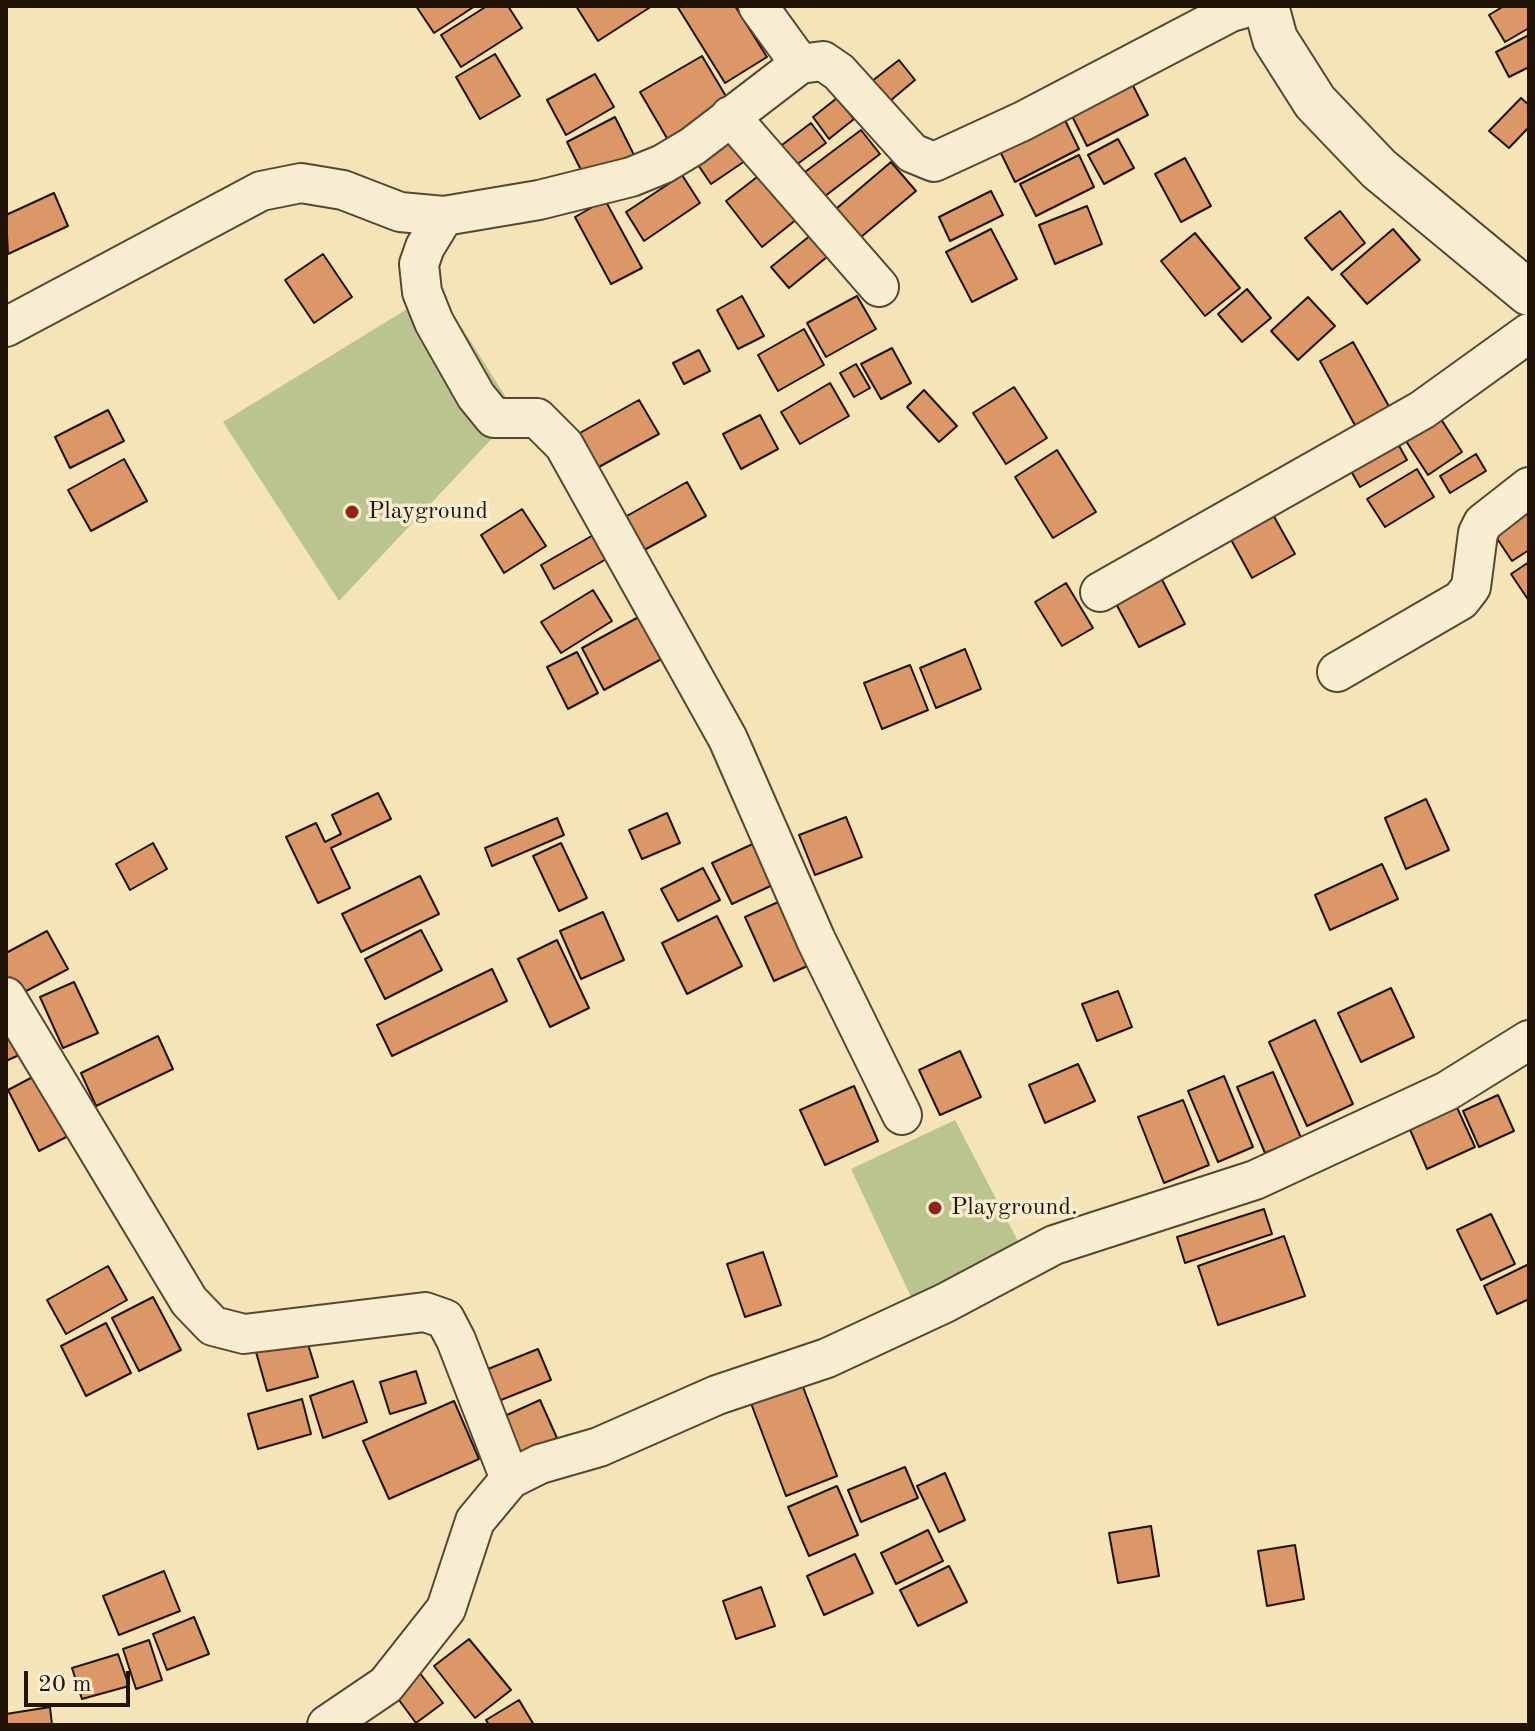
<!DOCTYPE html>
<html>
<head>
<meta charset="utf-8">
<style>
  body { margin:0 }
  #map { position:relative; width:1535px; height:1731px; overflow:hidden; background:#f4e4b7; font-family:"Old Standard TT",serif }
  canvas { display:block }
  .frame { position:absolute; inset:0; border:8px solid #211307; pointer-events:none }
  .scale { position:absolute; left:24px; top:1671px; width:106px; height:36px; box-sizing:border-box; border:4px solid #211307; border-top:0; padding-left:10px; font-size:24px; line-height:28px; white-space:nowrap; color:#211307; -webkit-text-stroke:6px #f8edd0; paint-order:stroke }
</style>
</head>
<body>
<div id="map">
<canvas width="1535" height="1731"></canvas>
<div class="frame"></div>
<div class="scale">20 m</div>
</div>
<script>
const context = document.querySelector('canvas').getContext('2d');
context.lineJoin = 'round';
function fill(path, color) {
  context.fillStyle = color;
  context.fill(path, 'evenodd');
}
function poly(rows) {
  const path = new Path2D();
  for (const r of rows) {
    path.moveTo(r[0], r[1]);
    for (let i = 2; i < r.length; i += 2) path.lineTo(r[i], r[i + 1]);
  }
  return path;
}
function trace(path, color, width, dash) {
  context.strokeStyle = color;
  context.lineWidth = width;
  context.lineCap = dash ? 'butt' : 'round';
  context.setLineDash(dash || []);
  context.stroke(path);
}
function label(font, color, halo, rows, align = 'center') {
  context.font = font + ' "Old Standard TT",serif';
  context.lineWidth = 7;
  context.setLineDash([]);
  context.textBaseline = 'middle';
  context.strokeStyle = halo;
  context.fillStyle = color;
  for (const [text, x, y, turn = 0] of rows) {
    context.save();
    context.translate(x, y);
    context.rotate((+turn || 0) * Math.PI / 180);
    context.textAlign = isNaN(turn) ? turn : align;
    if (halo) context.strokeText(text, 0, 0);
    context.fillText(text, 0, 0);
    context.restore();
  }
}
fill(poly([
  [438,290,516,413,339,601,223,422],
  [955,1120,1021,1247,912,1299,851,1169]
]), '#bac48f');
const building = poly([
  [416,6,475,6,434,33,416,6],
  [487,6,508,6,522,28,461,67,441,35,487,6],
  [576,6,652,6,598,41,576,6],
  [677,6,735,6,767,57,725,83,677,6],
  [1504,6,1529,6,1529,28,1505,42,1489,15,1504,6],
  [1529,35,1529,67,1509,77,1496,52,1529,35],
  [495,54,520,96,480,119,456,77,495,54],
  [702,56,730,103,668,140,640,92,702,56],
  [899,60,915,80,884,106,867,85,899,60],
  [595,74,614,107,566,135,547,100,595,74],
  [1127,74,1148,115,1087,146,1067,106,1127,74],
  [837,98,854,119,829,139,813,117,837,98],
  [1521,98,1529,105,1529,127,1509,148,1489,131,1521,98],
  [1060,110,1079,149,1015,182,996,143,1060,110],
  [615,117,635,157,587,182,567,142,615,117],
  [811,123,826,143,792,168,778,148,811,123],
  [861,130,880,154,816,203,797,178,861,130],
  [728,136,745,161,711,184,694,159,728,136],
  [1118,139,1134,168,1104,184,1088,155,1118,139],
  [1079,155,1094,187,1036,216,1020,184,1079,155],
  [1185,158,1211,206,1181,222,1155,174,1185,158],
  [891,162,916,191,855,242,830,214,891,162],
  [761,174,797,219,762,247,726,201,761,174],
  [682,175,700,203,644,241,626,212,682,175],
  [991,191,1003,215,950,241,939,217,991,191],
  [54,193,68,226,8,254,6,215,54,193],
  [605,200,642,268,611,284,575,217,605,200],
  [1087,206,1102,244,1055,264,1039,225,1087,206],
  [1340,211,1365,243,1332,270,1305,238,1340,211],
  [991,229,1017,279,972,302,946,252,991,229],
  [1393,229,1420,260,1367,304,1341,274,1393,229],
  [816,231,833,252,789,288,771,267,816,231],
  [1195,233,1240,288,1205,316,1161,261,1195,233],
  [323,254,352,297,314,323,285,280,323,254],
  [1247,289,1271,318,1242,342,1218,314,1247,289],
  [742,296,764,336,738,349,717,310,742,296],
  [857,296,876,329,826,357,807,323,857,296],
  [1308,297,1335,326,1298,360,1271,331,1308,297],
  [804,329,824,365,778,391,758,355,804,329],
  [1353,342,1391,410,1357,429,1320,361,1353,342],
  [892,348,911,383,881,399,861,364,892,348],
  [699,350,710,371,684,384,673,363,699,350],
  [856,364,870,388,854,397,840,373,856,364],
  [830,383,849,416,800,444,781,412,830,383],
  [1014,387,1047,438,1006,464,973,413,1014,387],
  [924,390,957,426,939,442,907,407,924,390],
  [639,400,659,434,597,468,578,434,639,400],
  [108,410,124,441,70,468,55,437,108,410],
  [760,415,778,449,741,469,723,434,760,415],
  [1439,416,1462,452,1428,475,1404,438,1439,416],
  [1393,435,1407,460,1360,487,1346,462,1393,435],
  [1057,450,1096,512,1053,538,1015,477,1057,450],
  [1476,454,1486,471,1450,493,1440,476,1476,454],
  [124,459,147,501,91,531,68,490,124,459],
  [1417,469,1434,497,1385,527,1367,499,1417,469],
  [687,482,706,516,637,554,618,521,687,482],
  [1529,502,1529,550,1512,561,1490,528,1529,502],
  [522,509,546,546,504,573,481,535,522,509],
  [1272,513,1295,554,1252,578,1229,536,1272,513],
  [602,530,615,554,554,589,541,565,602,530],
  [1529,562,1529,601,1511,574,1529,562],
  [1159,574,1185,624,1139,647,1113,598,1159,574],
  [1066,583,1093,628,1062,646,1035,602,1066,583],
  [593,590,612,621,561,653,541,622,593,590],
  [646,613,669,655,604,690,582,648,646,613],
  [965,649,981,689,936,708,920,668,965,649],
  [577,652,598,693,568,709,547,667,577,652],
  [910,665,928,710,882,729,864,683,910,665],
  [378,793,391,819,331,848,350,888,318,903,286,837,316,823,325,842,341,834,332,815,378,793],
  [1426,799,1449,850,1406,869,1385,818,1426,799],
  [667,813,680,843,642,859,629,830,667,813],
  [846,817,862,857,815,875,799,835,846,817],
  [557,818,564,835,492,866,485,848,557,818],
  [759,841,779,882,732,904,712,863,759,841],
  [153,843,167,869,130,890,116,864,153,843],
  [561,843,587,898,559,911,533,856,561,843],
  [1382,864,1398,899,1330,930,1315,895,1382,864],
  [703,868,720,900,678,921,661,889,703,868],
  [420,876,439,914,361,952,342,914,420,876],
  [785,899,814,963,774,981,745,917,785,899],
  [603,912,624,960,581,979,560,931,603,912],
  [717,916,742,966,687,994,662,943,717,916],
  [421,930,442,970,385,999,365,959,421,930],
  [47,931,68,969,11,999,6,989,6,953,47,931],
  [557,940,589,1008,550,1027,518,959,557,940],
  [492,969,507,1001,392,1056,377,1025,492,969],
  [74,982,98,1033,63,1048,40,997,74,982],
  [1391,988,1414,1037,1361,1062,1338,1013,1391,988],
  [1118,991,1132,1027,1097,1041,1082,1004,1118,991],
  [1315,1020,1353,1104,1307,1126,1269,1042,1315,1020],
  [6,1029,19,1055,6,1061,6,1029],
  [158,1036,173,1069,96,1106,81,1073,158,1036],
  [960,1051,981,1097,940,1115,919,1070,960,1051],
  [1078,1064,1095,1101,1045,1123,1029,1085,1078,1064],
  [44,1071,76,1132,39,1151,8,1090,44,1071],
  [1273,1072,1301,1138,1265,1153,1237,1087,1273,1072],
  [1224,1076,1253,1147,1218,1162,1188,1091,1224,1076],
  [854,1086,878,1141,825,1165,800,1110,854,1086],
  [1498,1095,1514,1131,1479,1147,1463,1111,1498,1095],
  [1183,1100,1209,1165,1164,1183,1138,1117,1183,1100],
  [1455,1103,1475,1147,1427,1169,1408,1125,1455,1103],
  [1264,1209,1272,1234,1185,1263,1177,1237,1264,1209],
  [1491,1214,1515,1264,1481,1280,1457,1230,1491,1214],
  [1284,1236,1305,1296,1218,1325,1198,1266,1284,1236],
  [763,1252,781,1305,745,1317,727,1264,763,1252],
  [1529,1264,1529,1299,1497,1314,1484,1286,1529,1264],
  [108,1266,127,1300,66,1334,47,1300,108,1266],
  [153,1297,181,1350,139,1371,112,1318,153,1297],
  [106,1323,131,1373,86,1396,61,1346,106,1323],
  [304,1331,318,1377,267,1391,254,1345,304,1331],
  [538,1349,551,1380,496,1402,483,1371,538,1349],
  [416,1371,426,1403,390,1414,380,1382,416,1371],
  [800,1379,837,1476,786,1496,749,1398,800,1379],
  [353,1381,367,1422,323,1438,310,1396,353,1381],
  [302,1399,311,1434,258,1449,248,1414,302,1399],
  [540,1400,557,1438,515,1457,498,1419,540,1400],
  [454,1401,479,1459,389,1499,363,1441,454,1401],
  [905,1467,918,1498,861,1522,848,1490,905,1467],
  [945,1473,965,1520,939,1532,917,1486,945,1473],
  [837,1486,858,1535,809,1556,788,1507,837,1486],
  [1151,1526,1159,1576,1118,1583,1109,1533,1151,1526],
  [928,1530,943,1561,896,1584,881,1553,928,1530],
  [1295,1545,1304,1599,1267,1606,1258,1551,1295,1545],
  [855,1554,873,1593,824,1615,807,1576,855,1554],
  [949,1566,967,1602,918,1626,900,1590,949,1566],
  [164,1571,180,1611,119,1635,103,1596,164,1571],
  [761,1587,775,1626,736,1639,723,1601,761,1587],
  [194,1617,209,1654,167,1670,153,1634,194,1617],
  [469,1639,511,1690,475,1718,434,1666,469,1639],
  [149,1640,162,1680,136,1689,123,1649,149,1640],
  [118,1654,129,1686,82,1699,72,1668,118,1654],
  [419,1672,443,1703,416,1723,393,1692,419,1672],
  [519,1700,534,1725,489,1725,486,1720,519,1700],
  [50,1707,52,1725,6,1725,6,1714,50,1707]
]);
fill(building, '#dc9769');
trace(building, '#211307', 2);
const minor = poly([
  [758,6,800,64],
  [730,116,879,287],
  [444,216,425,247,419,264,422,292,434,322,476,396,494,418,537,418,564,445,728,739,816,940,902,1115],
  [6,327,261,191,301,183,343,190,400,212,444,216,539,200,631,177,663,164,693,146,800,64,823,61,839,72,912,153,934,162,1023,121,1231,12,1252,6],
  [1100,592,1422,410,1529,333],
  [1337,672,1461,600,1471,587,1478,533,1483,523,1529,487],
  [6,997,189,1301,213,1326,244,1334,425,1312,445,1319,456,1340,510,1479],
  [327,1725,386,1685,446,1609,475,1521,510,1479,540,1464,599,1447,717,1395,827,1358,945,1303,1054,1245,1255,1180,1447,1091,1529,1040]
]);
const tertiary = poly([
  [1266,6,1275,39,1315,102,1379,169,1529,293]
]);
trace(minor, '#564733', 42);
trace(tertiary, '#564733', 48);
trace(minor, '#f8edd0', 38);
trace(tertiary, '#f8edd0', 44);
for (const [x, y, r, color] of [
  [352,512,8,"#8f2418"],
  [935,1208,8,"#8f2418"]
]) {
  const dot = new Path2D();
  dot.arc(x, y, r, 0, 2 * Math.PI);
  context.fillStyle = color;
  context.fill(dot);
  trace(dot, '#f8edd0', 3);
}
label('24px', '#211307', '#f8edd0', [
  ["Playground",368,512],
  ["Playground.",951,1208]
], 'left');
</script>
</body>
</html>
